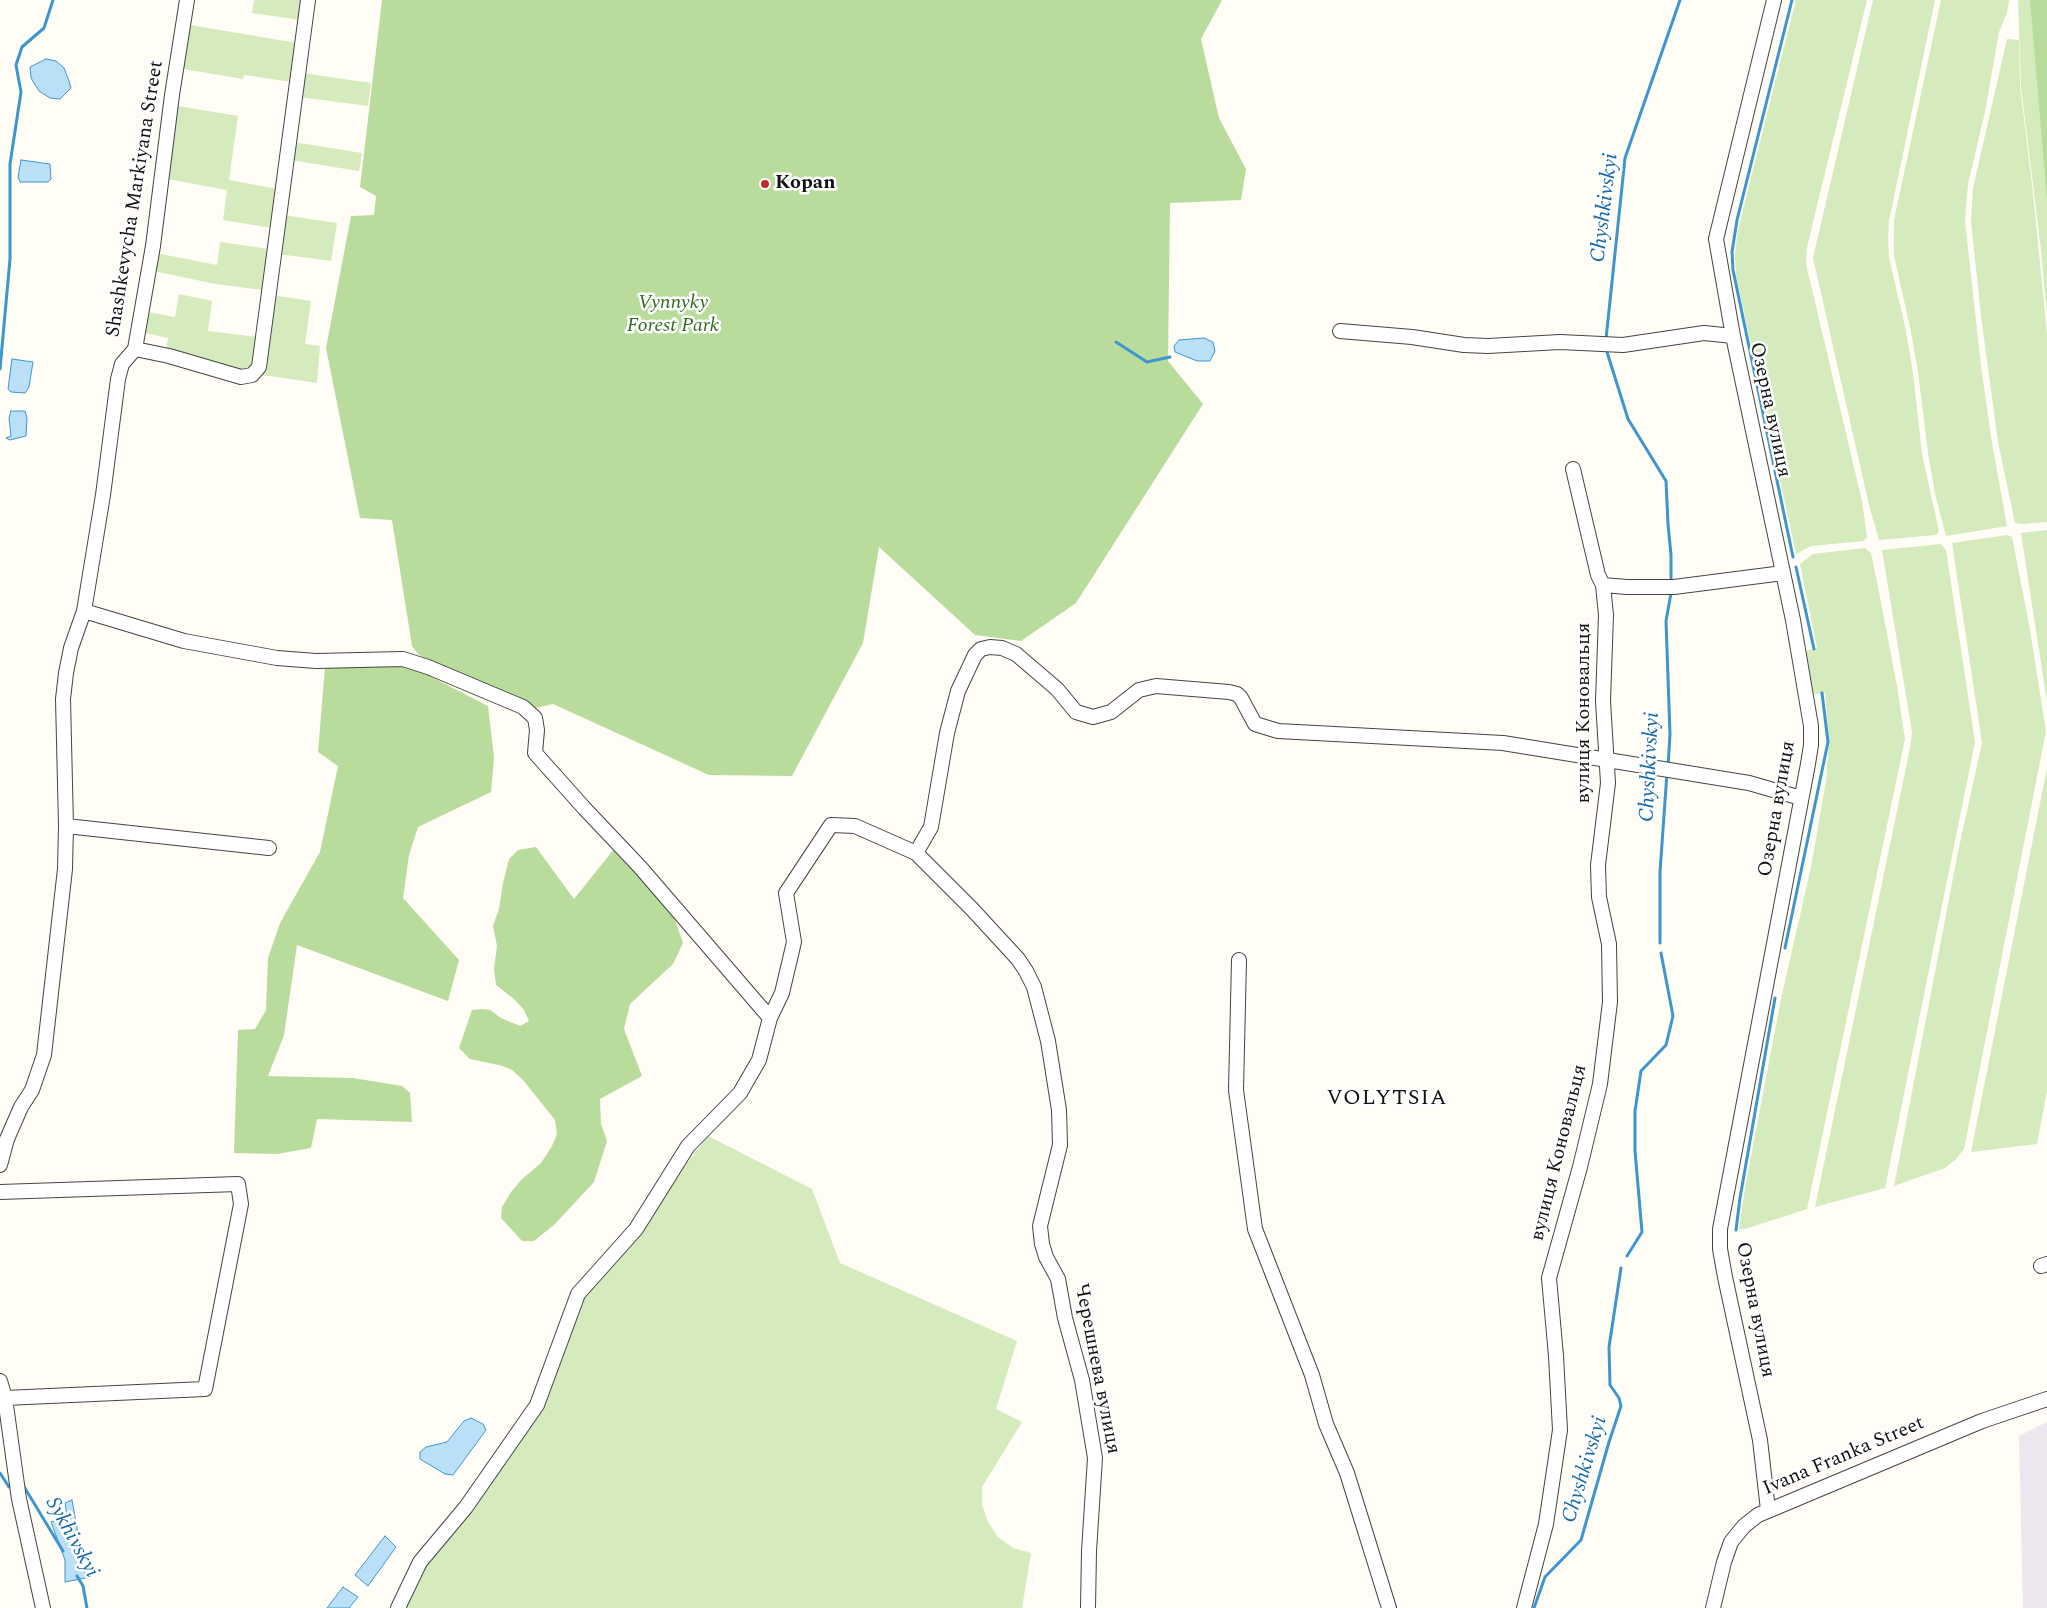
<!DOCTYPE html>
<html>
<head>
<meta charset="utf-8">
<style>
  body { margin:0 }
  canvas { display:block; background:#fffdf5 }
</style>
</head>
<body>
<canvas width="2047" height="1608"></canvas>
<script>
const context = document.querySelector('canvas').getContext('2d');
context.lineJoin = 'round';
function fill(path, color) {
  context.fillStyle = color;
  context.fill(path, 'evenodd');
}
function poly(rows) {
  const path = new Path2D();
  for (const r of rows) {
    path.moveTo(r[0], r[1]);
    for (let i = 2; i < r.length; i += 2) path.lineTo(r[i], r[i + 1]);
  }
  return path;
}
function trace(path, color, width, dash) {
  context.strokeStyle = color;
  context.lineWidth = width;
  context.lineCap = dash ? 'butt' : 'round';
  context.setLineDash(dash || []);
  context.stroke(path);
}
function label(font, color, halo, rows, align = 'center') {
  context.font = font + ' Spectral,serif';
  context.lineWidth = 5;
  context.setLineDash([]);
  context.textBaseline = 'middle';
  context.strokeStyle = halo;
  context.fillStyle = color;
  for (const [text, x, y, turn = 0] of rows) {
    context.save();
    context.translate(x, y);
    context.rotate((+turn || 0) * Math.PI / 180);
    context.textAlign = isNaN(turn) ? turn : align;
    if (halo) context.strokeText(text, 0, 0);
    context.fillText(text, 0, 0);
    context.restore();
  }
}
fill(poly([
  [2047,1422,2047,1608,2023,1608,2019,1436]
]), '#eee6ef');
fill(poly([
  [254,0,303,0,300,20,252,13],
  [1796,0,1867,0,1807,247,1806,264,1862,501,1867,537,1864,541,1811,546,1796,554,1736,276,1735,256,1737,236,1746,197],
  [1873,0,1935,0,1889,221,1888,238,1889,257,1906,331,1913,373,1922,454,1939,531,1936,535,1879,540,1869,505,1813,258],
  [1941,0,2009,0,2007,13,1999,32,1985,112,1968,184,1965,221,1981,366,1992,443,2007,526,1946,536,1935,494,1928,453,1918,372,1911,332,1894,256,1894,220],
  [2018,0,2047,0,2047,315,2041,250,2021,87],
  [190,25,297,43,292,82,244,75,243,79,183,69],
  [2007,39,2019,40,2020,86,2033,193,2047,334,2047,522,2021,524,2015,523,1998,442,1981,316,1971,221,1973,188],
  [302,73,371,83,368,106,299,97],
  [178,106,238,116,229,180,277,189,272,228,223,220,227,190,167,179],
  [293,142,362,153,359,171,290,160],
  [283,215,337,223,331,261,278,254],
  [220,242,269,249,263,290,215,284,154,271,156,253,217,265],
  [179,294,212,301,208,331,257,337,255,364,245,371,166,350,168,338,145,333,148,312,175,317],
  [272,295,311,301,305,344,320,346,317,383,263,375],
  [2047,530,2047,702,2021,533],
  [2007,535,2012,537,2029,624,2046,731,1964,1149,1956,1159,1945,1168,1894,1186,1958,852,1982,743,1952,543],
  [1941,544,1946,550,1975,742,1885,1188,1815,1207,1910,748,1912,732,1882,550],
  [1865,548,1871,553,1879,592,1897,686,1905,739,1807,1209,1745,1229,1739,1229,1745,1188,1781,999,1811,867,1826,781,1829,741,1825,693,1811,694,1805,651,1817,648,1800,564,1813,554],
  [2047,768,2047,1091,2037,1144,1971,1152],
  [708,1136,812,1189,840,1263,1017,1341,996,1409,1022,1422,982,1487,982,1505,988,1522,998,1537,1013,1548,1031,1553,1022,1608,406,1608,428,1560,500,1465,585,1296]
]), '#d5ebbd');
fill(poly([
  [382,0,1222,0,1201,39,1219,118,1246,169,1241,200,1170,203,1168,361,1203,404,1076,603,1021,641,975,635,879,547,863,643,792,776,709,775,553,704,531,709,419,655,412,646,392,520,360,518,326,348,351,216,374,215,376,196,360,187],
  [2030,0,2047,0,2047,200],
  [393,664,418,670,488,706,494,757,491,792,418,827,409,855,403,898,459,960,448,1001,297,945,284,1035,268,1076,353,1078,402,1086,410,1093,412,1122,317,1119,311,1148,277,1154,234,1153,238,1030,255,1029,266,1010,268,958,280,923,320,852,338,766,318,752,325,667],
  [536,847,574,899,614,849,673,914,683,943,673,964,630,1004,624,1029,642,1076,600,1099,601,1124,607,1141,594,1182,555,1224,534,1241,522,1241,501,1218,502,1207,511,1192,521,1180,541,1163,552,1146,557,1134,555,1120,523,1080,512,1070,503,1066,470,1059,459,1048,472,1010,482,1009,490,1010,501,1018,520,1026,529,1021,524,1010,514,999,496,985,494,969,497,946,493,926,499,909,503,883,509,859,518,850]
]), '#b9dc9c');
const water = poly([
  [46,59,56,61,64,68,69,81,71,88,60,99,50,98,39,91,31,78,30,67,46,59],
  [21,160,50,164,51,179,48,182,20,182,18,177,21,160],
  [1204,338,1213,342,1215,351,1210,361,1197,361,1175,352,1174,346,1179,340,1204,338],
  [12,359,33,362,29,387,25,393,11,392,8,389,12,359],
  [11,411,25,411,27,418,26,436,10,440,6,438,11,436,9,418,11,411],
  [471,1418,483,1424,486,1430,453,1475,445,1474,420,1459,420,1452,426,1447,447,1442,464,1421,471,1418],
  [72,1500,86,1578,65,1582,65,1560,51,1522,67,1517,65,1503,72,1500],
  [385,1536,396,1547,368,1586,355,1575,385,1536],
  [343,1587,358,1597,349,1608,327,1608,343,1587]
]);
fill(water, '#b9e0f7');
trace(water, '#3f96cf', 1);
trace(poly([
  [1792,0,1737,220,1732,252,1733,270,1793,557],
  [1606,339,1625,158,1680,0],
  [1116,342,1147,362,1170,357],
  [1607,352,1628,419,1666,481,1668,524,1671,555,1671,583],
  [0,369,10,259,10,164,21,92,16,65,22,47,44,28,53,0],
  [1796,567,1814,649],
  [1668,767,1670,734,1666,621,1671,593],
  [1660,943,1660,872,1667,773],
  [1785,948,1828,742,1822,693],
  [1736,1230,1740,1198,1775,998],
  [1627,1256,1642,1232,1635,1151,1635,1111,1641,1071,1666,1045,1673,1016,1661,953],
  [0,1473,9,1487],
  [23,1485,63,1551],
  [77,1576,83,1586,87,1608],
  [1534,1608,1545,1577,1581,1540,1609,1442,1621,1406,1619,1398,1610,1385,1609,1347,1621,1268]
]), '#3f96cf', 3);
const minor = poly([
  [1340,331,1412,337,1464,345,1488,346,1560,342,1623,345,1704,333,1733,336],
  [135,349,169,356,241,377,252,375,259,367,308,0],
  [1603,585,1627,587,1674,587,1783,573],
  [84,611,184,641,277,658,316,661,403,659,428,667,523,707,535,718,537,730,535,753,585,809,640,867,770,1018],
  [66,826,269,848],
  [916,853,931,827,947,733,958,691,975,655,981,649,990,647,1002,648,1016,654,1057,689,1076,712,1093,717,1111,712,1139,690,1156,686,1229,692,1237,694,1241,698,1255,724,1278,731,1503,743,1749,783,1801,798],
  [1239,960,1236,1090,1255,1229,1312,1375,1326,1424,1347,1473,1389,1608],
  [0,1165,7,1139,21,1107,32,1090,44,1055,65,869,66,826,63,699,66,673,71,648,84,611,103,495,118,379,122,364,135,349,153,246,172,95,187,0],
  [0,1192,238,1184,241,1204,205,1389,5,1398],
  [2041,1266,2047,1264],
  [0,1381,5,1398,19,1499,43,1608],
  [1768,1510,1760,1440,1725,1277,1720,1249,1720,1229,1808,764,1811,745,1811,726,1793,620,1733,336,1716,239,1774,0],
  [398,1608,420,1562,466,1507,537,1405,578,1294,636,1229,688,1146,740,1093,759,1060,770,1018,782,993,794,942,786,893,831,825,855,826,916,853,972,909,1018,959,1026,971,1034,987,1048,1041,1059,1110,1060,1145,1040,1226,1042,1244,1046,1257,1058,1279,1065,1318,1082,1380,1095,1458,1089,1551,1088,1608],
  [1524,1608,1546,1524,1560,1430,1556,1356,1549,1278,1580,1167,1600,1084,1610,1002,1609,944,1599,897,1598,865,1608,783,1603,701,1606,615,1603,585,1598,575,1573,469],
  [1713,1608,1724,1562,1731,1542,1744,1526,1758,1515,1982,1421,2047,1399]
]);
trace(minor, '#444', 16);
trace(minor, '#fff', 14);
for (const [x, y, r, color] of [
  [765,184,5,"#c4262e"]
]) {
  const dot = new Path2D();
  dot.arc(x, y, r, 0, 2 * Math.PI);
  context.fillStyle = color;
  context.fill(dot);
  trace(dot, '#fff', 2);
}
label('bold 20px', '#111', '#fff', [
  ["Kopan",775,184]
], 'left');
label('20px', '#111', '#fff', [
  ["Shashkevycha Markiyana Street",136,199,-81],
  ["Озерна вулиця",1769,410,78],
  ["вулиця Коновальця",1585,713,-90],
  ["Озерна вулиця",1778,809,-80],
  ["вулиця Коновальця",1560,1153,-76],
  ["Озерна вулиця",1754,1310,79],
  ["Черешнева вулиця",1096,1369,79],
  ["Ivana Franka Street",1844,1457,-23]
]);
label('italic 20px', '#2f6b1f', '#fff', [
  ["Vynnyky",673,304],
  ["Forest Park",673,327]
]);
label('italic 21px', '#1768a6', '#fff', [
  ["Chyshkivskyi",1606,208,-83],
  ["Chyshkivskyi",1651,767,-87],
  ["Chyshkivskyi",1586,1470,-73],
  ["Sykhivskyi",71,1538,61]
]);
context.letterSpacing = '1px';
label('22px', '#111', '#fff', [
  ["VOLYTSIA",1387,1100]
]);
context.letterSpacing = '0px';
</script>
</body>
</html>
